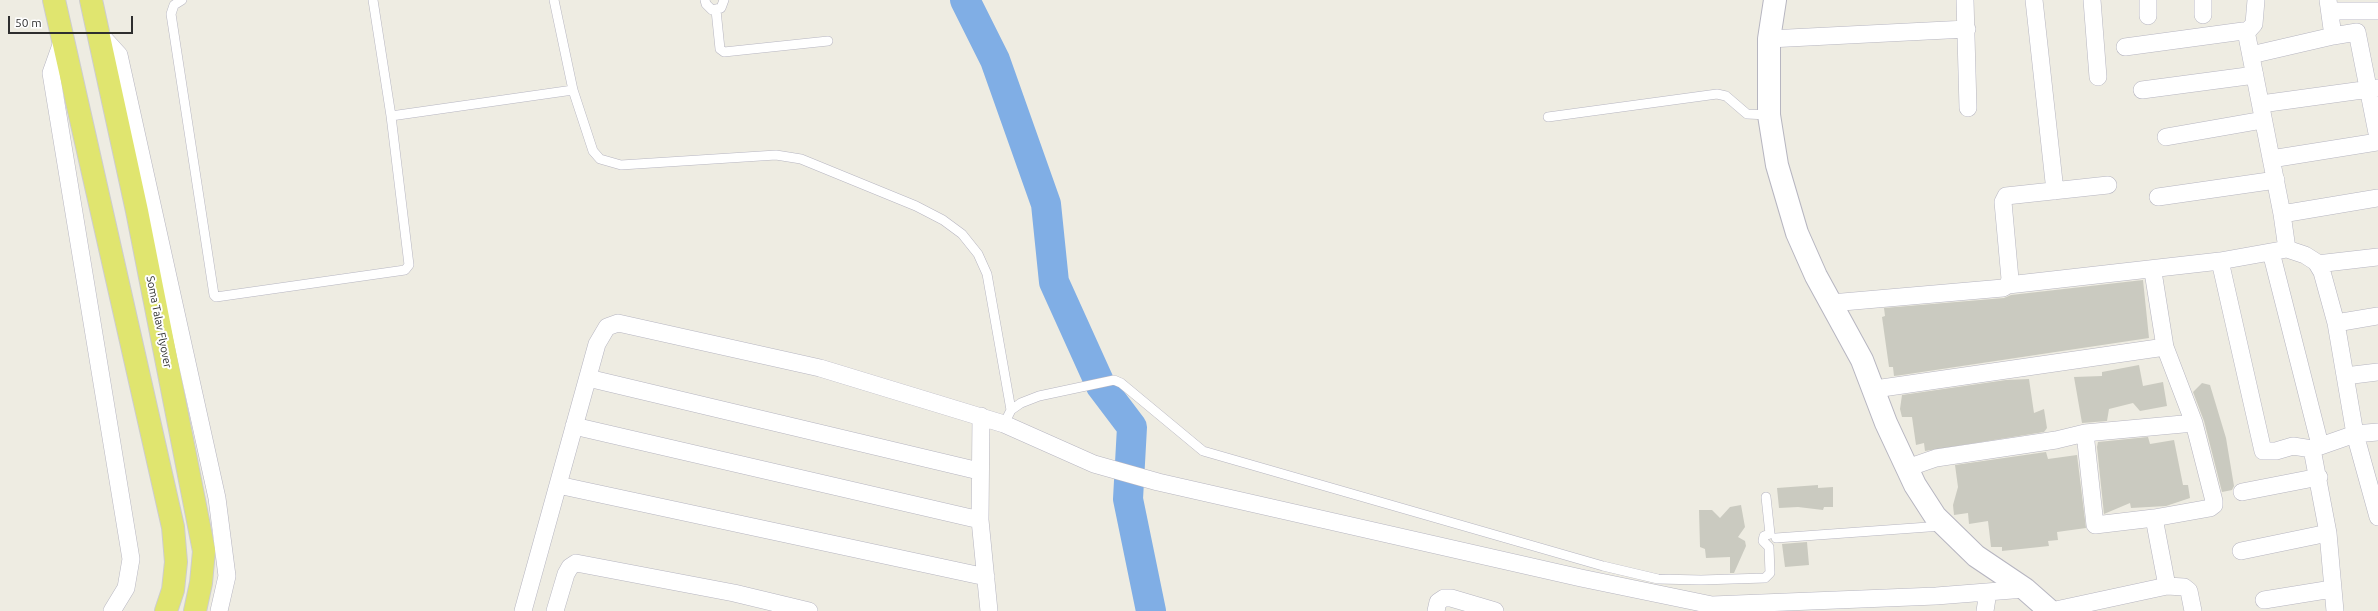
<!DOCTYPE html>
<html>
<head>
<meta charset="utf-8">
<style>
  body { margin:0 }
  #map { position:relative; width:2378px; height:611px; overflow:hidden; background:#eeece2; font-family:Ubuntu,sans-serif }
  canvas { display:block }
  .scale { position:absolute; left:8px; top:16px; width:125px; height:18px; box-sizing:border-box; border:2px solid #2e2e2e; border-top:0; padding-left:5px; font-size:12px; line-height:14px; white-space:nowrap; color:#2e2e2e; -webkit-text-stroke:3px #fff; paint-order:stroke }
</style>
</head>
<body>
<div id="map">
<canvas width="2378" height="611"></canvas>
<div class="scale">50 m</div>
</div>
<script>
const context = document.querySelector('canvas').getContext('2d');
context.lineJoin = 'round';
function poly(rows) {
  const path = new Path2D();
  for (const r of rows) {
    path.moveTo(r[0], r[1]);
    for (let i = 2; i < r.length; i += 2) path.lineTo(r[i], r[i + 1]);
  }
  return path;
}
function trace(path, color, width, dash) {
  context.strokeStyle = color;
  context.lineWidth = width;
  context.lineCap = dash ? 'butt' : 'round';
  context.setLineDash(dash || []);
  context.stroke(path);
}
function fill(path, color) {
  context.fillStyle = color;
  context.fill(path, 'evenodd');
}
function label(font, color, halo, rows, align = 'center') {
  context.font = font + ' Ubuntu,sans-serif';
  context.lineWidth = 4;
  context.setLineDash([]);
  context.textBaseline = 'middle';
  context.strokeStyle = halo;
  context.fillStyle = color;
  for (const [text, x, y, turn = 0] of rows) {
    context.save();
    context.translate(x, y);
    context.rotate((+turn || 0) * Math.PI / 180);
    context.textAlign = isNaN(turn) ? turn : align;
    if (halo) context.strokeText(text, 0, 0);
    context.fillText(text, 0, 0);
    context.restore();
  }
}
trace(poly([
  [965,0,995,60,1046,204,1054,282,1101,386,1132,427,1128,499,1151,611]
]), '#80aee5', 30);
fill(poly([
  [2143,280,2149,338,1902,375,1894,376,1893,367,1889,367,1882,317,1885,316,1884,308,2004,298,2011,295],
  [2139,365,2143,386,2163,382,2167,406,2140,411,2133,403,2109,409,2107,421,2082,423,2074,377,2102,376,2102,372],
  [2029,379,2034,413,2044,409,2047,428,2044,432,1925,451,1924,443,1916,445,1912,417,1902,417,1900,409,1902,395,2006,380],
  [2202,383,2210,385,2226,438,2234,486,2232,490,2222,492,2204,421,2193,392],
  [2148,437,2150,444,2174,440,2183,485,2188,485,2190,498,2166,506,2131,508,2130,503,2104,514,2097,447,2098,442],
  [2046,452,2048,459,2077,455,2086,528,2057,532,2058,540,2048,541,2049,546,2002,551,2002,547,1991,547,1988,521,1969,524,1968,513,1954,515,1953,505,1958,487,1955,465],
  [1818,485,1818,488,1833,487,1833,507,1824,507,1823,510,1798,507,1779,508,1777,488],
  [1741,505,1745,527,1738,537,1745,541,1746,546,1734,573,1730,573,1730,557,1706,558,1705,549,1700,547,1699,510,1712,510,1720,518,1730,507],
  [1807,542,1809,565,1785,567,1782,544]
]), '#cacac0');
const lane = poly([
  [182,0,174,5,171,14,214,295,216,297,405,270,409,265,391,116,573,90],
  [373,0,391,116],
  [554,0,573,90,593,151,600,159,621,165,776,155,801,159,916,206,943,220,962,234,978,254,987,274,1011,410],
  [705,0,706,4,712,10,721,8,724,0],
  [716,10,720,49,724,52,828,41],
  [1548,117,1717,94,1726,96,1747,114,1769,115],
  [1004,424,1011,410,1021,403,1039,396,1114,380,1121,383,1203,451,1603,566,1658,579,1701,580,1765,578,1770,573,1769,547],
  [1766,497,1770,534],
  [1776,538,1942,526],
  [1769,547,1763,541,1764,536,1770,534]
]);
const street = poly([
  [1965,0,1968,108],
  [2034,0,2055,191],
  [2092,0,2098,77],
  [2203,0,2203,15],
  [2330,11,2378,11],
  [2148,16,2148,0],
  [99,33,119,55,217,498,227,576,219,611],
  [2246,33,2254,24,2256,0],
  [2333,36,2357,32,2378,138],
  [1769,39,1967,29],
  [62,42,51,73,131,559,126,588,112,611],
  [2125,47,2243,31,2247,36,2282,214,2287,249,2220,261,2263,451,2276,451,2293,446,2312,449,2328,533,2335,611],
  [2251,55,2333,36,2328,0],
  [2142,90,2255,75],
  [2261,104,2378,88],
  [2166,137,2263,120],
  [2271,159,2378,142],
  [2158,197,2276,180],
  [2282,214,2378,198],
  [2287,249,2305,255,2316,262,2322,272,2336,323,2355,434,2312,449],
  [2271,252,2320,445],
  [2317,264,2378,257],
  [2154,278,2165,347,2194,423,2214,501,2214,505,2210,508,2154,518,2167,586],
  [2008,285,2220,261],
  [1831,303,2003,288,2008,285,2010,279,2003,202,2006,196,2108,185],
  [2336,323,2378,316],
  [2345,376,2378,372],
  [588,378,979,471],
  [1875,389,2165,347],
  [981,416,980,520,989,611],
  [574,426,980,520],
  [2378,432,2355,434,2378,517],
  [2085,433,2095,525,2154,518],
  [1907,468,1936,458,2056,440,2085,433,2194,423],
  [558,485,986,577],
  [2242,492,2319,477],
  [2241,551,2328,533],
  [2264,600,2332,589],
  [523,611,597,344,607,327,618,323,820,368,1004,424,1094,464,1158,482,1581,578,1712,605,1936,596,2025,589],
  [555,611,566,574,570,567,576,563,734,593,809,611],
  [1436,611,1438,602,1444,598,1451,598,1495,611],
  [1985,611,1988,592],
  [2051,611,2167,586,2184,587,2189,591,2193,611]
]);
const secondary = poly([
  [1775,0,1769,39,1769,115,1777,165,1797,233,1816,276,1862,360,1886,423,1915,485,1935,516,1976,556,2025,589,2050,611]
]);
const primary = poly([
  [54,0,173,527,176,562,173,590,166,611],
  [91,0,137,211,204,551,201,583,195,611]
]);
trace(lane, '#b6b5c0', 10);
trace(street, '#b6b5c0', 18);
trace(secondary, '#b6b5c0', 24);
trace(primary, '#cdcdcd', 24);
trace(lane, '#fff', 9);
trace(street, '#fff', 17);
trace(secondary, '#fff', 22);
trace(primary, '#e0e56f', 22);
label('11px', '#2e2e2e', '#fff', [
  ["Soma Talav Flyover",159,322,79]
]);
</script>
</body>
</html>
